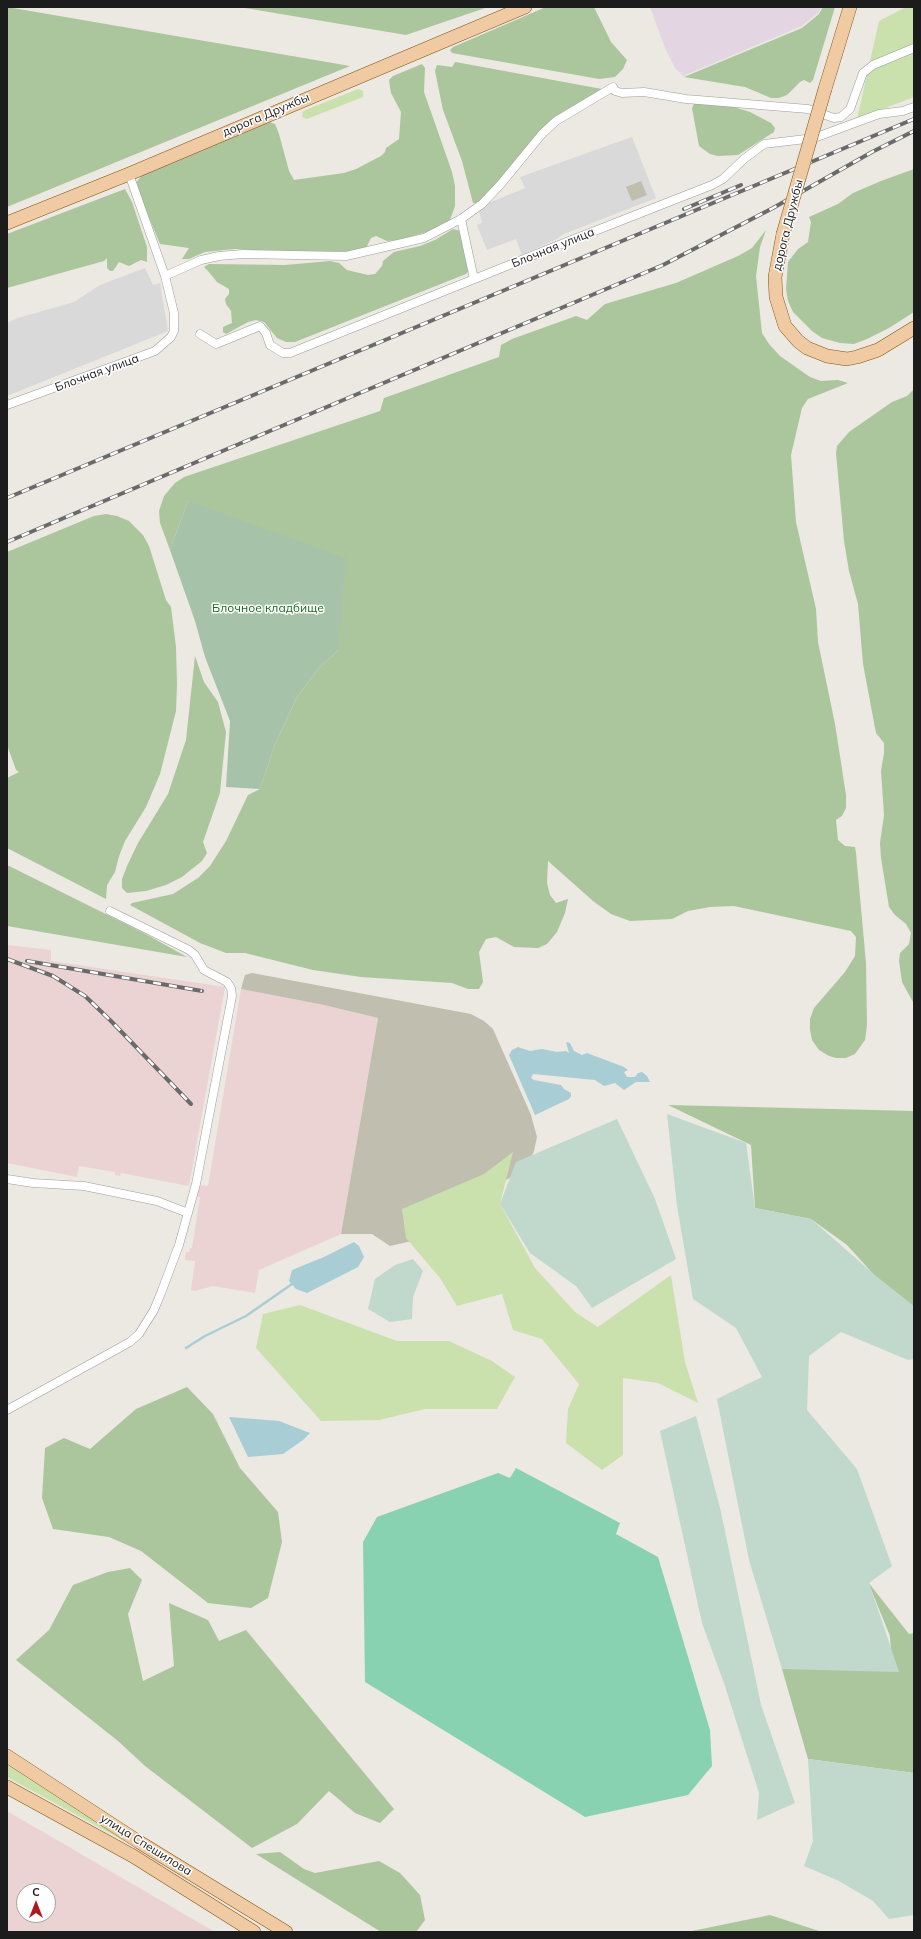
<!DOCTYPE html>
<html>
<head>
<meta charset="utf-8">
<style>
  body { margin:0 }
  #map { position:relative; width:921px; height:1939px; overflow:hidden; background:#ece8e2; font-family:Mulish,sans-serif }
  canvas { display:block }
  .frame { position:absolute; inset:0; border:8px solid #1c1c1c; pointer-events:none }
  .north { position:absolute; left:16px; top:1883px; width:40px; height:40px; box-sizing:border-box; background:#fff; border:1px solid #a4a4a4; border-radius:50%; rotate:0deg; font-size:11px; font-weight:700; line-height:16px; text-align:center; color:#1c1c1c }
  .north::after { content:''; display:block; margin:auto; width:14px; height:18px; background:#b01721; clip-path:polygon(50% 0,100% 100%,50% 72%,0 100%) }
</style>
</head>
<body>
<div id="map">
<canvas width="921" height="1939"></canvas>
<div class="frame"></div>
<div class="north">С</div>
</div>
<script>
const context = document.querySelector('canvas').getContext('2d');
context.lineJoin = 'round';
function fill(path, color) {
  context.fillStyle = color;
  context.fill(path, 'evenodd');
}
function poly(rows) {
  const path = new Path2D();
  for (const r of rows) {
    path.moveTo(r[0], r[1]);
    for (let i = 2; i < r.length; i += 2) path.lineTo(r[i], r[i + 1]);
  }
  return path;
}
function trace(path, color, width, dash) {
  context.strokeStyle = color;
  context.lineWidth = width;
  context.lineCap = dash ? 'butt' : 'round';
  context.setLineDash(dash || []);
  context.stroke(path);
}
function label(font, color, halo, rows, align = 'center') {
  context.font = font + ' Mulish,sans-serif';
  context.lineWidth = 3;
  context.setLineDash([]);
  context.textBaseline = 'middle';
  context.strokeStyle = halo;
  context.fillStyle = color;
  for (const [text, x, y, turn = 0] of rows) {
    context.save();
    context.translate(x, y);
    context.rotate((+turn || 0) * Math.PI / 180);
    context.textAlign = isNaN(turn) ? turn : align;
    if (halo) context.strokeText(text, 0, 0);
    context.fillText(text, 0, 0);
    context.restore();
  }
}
fill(poly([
  [632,137,656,198,564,234,555,240,522,255,516,239,487,250,477,225,482,223,479,210,491,202,525,188,520,177],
  [145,268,153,285,160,283,168,331,7,396,7,323,18,318,74,302,100,285]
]), '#dad9d9');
fill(poly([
  [7,945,51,950,51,961,225,987,189,1186,121,1173,120,1176,115,1175,115,1172,79,1166,77,1177,7,1163],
  [241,989,324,1005,378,1018,341,1234,259,1270,255,1293,213,1286,195,1291,191,1290,195,1261,185,1260,186,1252,189,1252,190,1248,192,1248,200,1197,197,1197,199,1185,208,1186],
  [7,1811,215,1932,7,1932],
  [24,1891,48,1891,48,1915,24,1915]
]), '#ebd3d4');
fill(poly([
  [650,7,822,7,818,13,802,26,683,76,675,68,665,48]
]), '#e4d5e2');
fill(poly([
  [641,181,647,195,632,201,626,187],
  [252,973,471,1014,484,1021,493,1029,531,1115,537,1137,534,1151,528,1163,517,1173,412,1241,390,1246,372,1234,341,1234,378,1018,324,1005,241,989,245,975]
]), '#bfbeaf');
fill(poly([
  [906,7,914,7,914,97,857,119,879,21],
  [358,89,363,91,363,97,307,119,302,117,303,111],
  [513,1152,500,1204,535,1268,575,1312,598,1327,671,1275,685,1362,698,1403,658,1383,623,1378,623,1455,602,1470,566,1443,568,1409,579,1384,542,1339,513,1330,502,1294,457,1306,440,1278,406,1238,402,1209,484,1174],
  [300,1305,397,1341,449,1341,492,1361,515,1377,497,1409,425,1409,379,1420,321,1421,256,1348,263,1314],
  [7,1761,135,1847,7,1777]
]), '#cae1ae');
fill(poly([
  [7,7,350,66,7,207],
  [239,7,488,7,406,35],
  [546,7,594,7,611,42,627,60,623,69,615,77,599,79,452,53,450,50,453,47],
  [823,7,835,7,813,80,810,83,804,80,800,82,787,95,779,98,771,98,745,87,684,77,802,28,819,14],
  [455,62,461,63,602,89,555,118,485,198,479,203,473,203,462,161,443,110,435,71,437,65,452,67],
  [422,64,425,68,424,92,452,172,455,186,455,206,450,220,446,223,427,232,399,240,387,241,376,236,371,238,366,248,355,251,304,253,235,249,205,252,189,259,182,259,189,248,160,244,135,184,142,175,269,122,275,124,279,134,289,171,294,180,344,173,356,169,381,156,385,152,386,148,399,139,401,112,391,93,389,80,393,76],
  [695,102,731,106,750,112,771,123,775,128,774,132,738,155,718,156,710,154,699,146,692,108],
  [914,169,914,312,889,328,867,339,854,344,840,343,822,338,812,331,793,312,788,301,786,289,788,262,798,249,808,242,811,222,809,217,838,204,853,193,881,181],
  [125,189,132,202,147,247,147,262,141,260,129,266,119,262,113,271,110,271,107,268,107,258,104,261,7,288,7,234],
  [453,229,461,231,469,271,466,274,295,342,286,342,277,338,264,322,256,320,248,322,226,334,223,332,223,327,232,323,231,311,226,304,225,299,229,294,229,289,217,282,208,271,204,267,209,264,285,265,330,261,339,263,347,270,368,275,375,274,382,266,383,261,394,252,420,246,435,240],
  [766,230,760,247,756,276,762,333,769,344,780,356,810,377,821,381,838,380,848,383,808,399,802,408,791,455,796,522,816,609,818,642,835,724,846,795,846,808,842,816,836,820,838,840,845,846,855,847,856,853,866,963,867,1025,865,1040,855,1054,846,1058,836,1058,829,1056,819,1050,812,1040,810,1030,810,1019,814,1008,845,972,855,956,856,937,851,931,734,906,710,907,688,911,672,919,630,921,611,914,593,901,548,861,547,883,550,895,556,903,568,899,565,913,557,932,547,944,538,948,514,947,496,937,486,939,479,952,483,982,479,989,468,989,452,983,361,977,313,970,245,953,226,953,200,943,130,905,132,903,173,894,198,878,210,866,226,841,248,795,260,789,275,744,297,697,318,669,338,650,188,501,170,550,160,523,159,511,164,496,175,483,184,477,380,411,384,398,499,357,501,345,512,339,576,316,587,320,605,304,676,283,738,256,752,248],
  [914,389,914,1004,902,982,899,961,900,953,909,944,911,933,906,924,895,915,889,907,881,858,880,843,884,815,881,771,884,753,884,743,876,733,863,664,858,604,849,571,844,541,836,453,837,446,849,432,892,402,907,396],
  [106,514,117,516,129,521,143,535,149,546,166,600,171,607,176,647,177,684,176,711,160,774,146,807,125,841,119,856,115,872,107,885,106,899,7,848,7,778,19,772,16,770,7,745,7,552,94,516],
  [195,656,204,682,218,702,226,732,220,793,203,842,207,853,202,861,182,877,166,885,146,891,127,893,122,888,122,879,127,866,138,843,168,794,186,740],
  [7,865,142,932,187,957,7,926],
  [668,1105,914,1111,914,1307,904,1308,847,1245,811,1219,755,1208,751,1145],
  [187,1387,213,1414,240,1468,278,1512,282,1542,268,1598,251,1608,208,1603,141,1551,109,1537,53,1529,42,1498,45,1448,64,1438,90,1449,136,1409],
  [130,1568,142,1580,128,1614,143,1681,174,1666,169,1603,208,1620,219,1641,246,1630,394,1809,380,1823,355,1813,329,1791,297,1824,252,1848,145,1766,118,1741,16,1660,49,1630,73,1585,108,1572],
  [868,1582,909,1634,914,1633,914,1773,808,1759,782,1669,892,1667,890,1636],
  [280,1852,304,1869,315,1873,379,1861,400,1873,420,1895,425,1920,416,1932,381,1932,256,1854],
  [770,1915,822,1932,684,1932,687,1932]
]), '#abc69c');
fill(poly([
  [667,1114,746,1143,755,1208,811,1219,876,1276,914,1306,914,1359,908,1360,841,1332,809,1356,807,1410,857,1469,892,1566,869,1583,899,1672,782,1669,749,1560,717,1399,762,1377,736,1328,693,1299,677,1206],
  [617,1119,655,1199,676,1259,592,1308,576,1286,530,1253,500,1204,516,1162],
  [413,1259,423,1271,413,1297,412,1319,390,1322,368,1309,375,1279,395,1265],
  [696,1416,721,1512,761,1705,795,1803,757,1820,759,1793,724,1683,702,1623,660,1431],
  [808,1759,914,1773,914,1915,889,1919,873,1901,839,1881,804,1866,813,1841]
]), '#c1d8cc');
fill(poly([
  [188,501,346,558,338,650,318,669,297,697,275,744,260,789,226,787,230,721,205,657,195,621,170,550]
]), '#a6c2a9');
fill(poly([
  [516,1468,620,1523,616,1534,658,1557,710,1730,712,1766,688,1795,585,1817,365,1682,363,1542,377,1517,498,1473,510,1478]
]), '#89d2b1');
fill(poly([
  [566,1042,570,1043,574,1051,582,1055,587,1053,624,1067,628,1070,624,1072,627,1077,635,1077,638,1073,642,1072,647,1076,650,1082,636,1082,624,1090,615,1083,604,1086,595,1080,533,1074,531,1078,534,1080,561,1085,564,1089,571,1093,571,1096,569,1099,535,1115,509,1055,512,1050,518,1047,530,1051,542,1049,557,1052,566,1051,569,1053],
  [354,1242,359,1246,364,1257,358,1267,307,1293,296,1289,289,1281,292,1270,324,1257],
  [229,1417,279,1421,310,1433,303,1440,283,1454,248,1457]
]), '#a8cdd5');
trace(poly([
  [186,1348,205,1336,246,1316,292,1284]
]), '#a8cdd5', 2.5);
const minor = poly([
  [461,219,474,279],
  [165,276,201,260,219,256,243,254,346,256,424,238,461,219,482,204,500,185,542,134,556,121,613,87,615,91,622,93,644,92,686,99,808,109,834,118,841,117,850,109,863,73,873,65,914,48],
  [200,334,216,344,260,326,266,333,270,345,283,353,290,353,559,245,712,185,723,179,744,159,764,144,814,138,879,114,903,111,914,107],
  [7,405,155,351,171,337,174,331,174,313,165,276,129,174],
  [7,1179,33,1183,84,1186,157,1201,188,1213],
  [7,1410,130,1342,139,1334,154,1310,161,1293,179,1245,196,1184,232,996,231,988,227,982,204,970,195,955,189,950,110,911]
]);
const primary = poly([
  [825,89,850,7],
  [7,223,129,174,525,7],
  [783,234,775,277,776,297,785,326,798,341,807,348,827,356,847,359,857,357,878,350,914,328],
  [7,1756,139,1842,286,1932],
  [7,1787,133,1856,254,1932]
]);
trace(minor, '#9d9d9d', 9);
trace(primary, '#825611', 14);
trace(minor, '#fff', 8);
trace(primary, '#f0caa3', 13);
const rail = poly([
  [684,209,741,185],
  [7,498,914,119],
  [7,542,663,265,773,208,872,152,914,131],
  [7,959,53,976,85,996,111,1021,191,1104],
  [27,961,202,991]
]);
trace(rail, '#6a6a6a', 4);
trace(rail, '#fff', 2.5, [8]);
const primaryBridge = poly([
  [783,234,825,89]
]);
trace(primaryBridge, '#825611', 14, []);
trace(primaryBridge, '#f0caa3', 13);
label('12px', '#1c1c1c', '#fff', [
  ["дорога Дружбы",266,115,-23],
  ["дорога Дружбы",788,225,-76],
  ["Блочная улица",553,248,-22],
  ["Блочная улица",97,373,-20],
  ["улица Спешилова",146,1845,32]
]);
label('12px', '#186c19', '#fff', [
  ["Блочное кладбище",268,608]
]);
</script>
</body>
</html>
